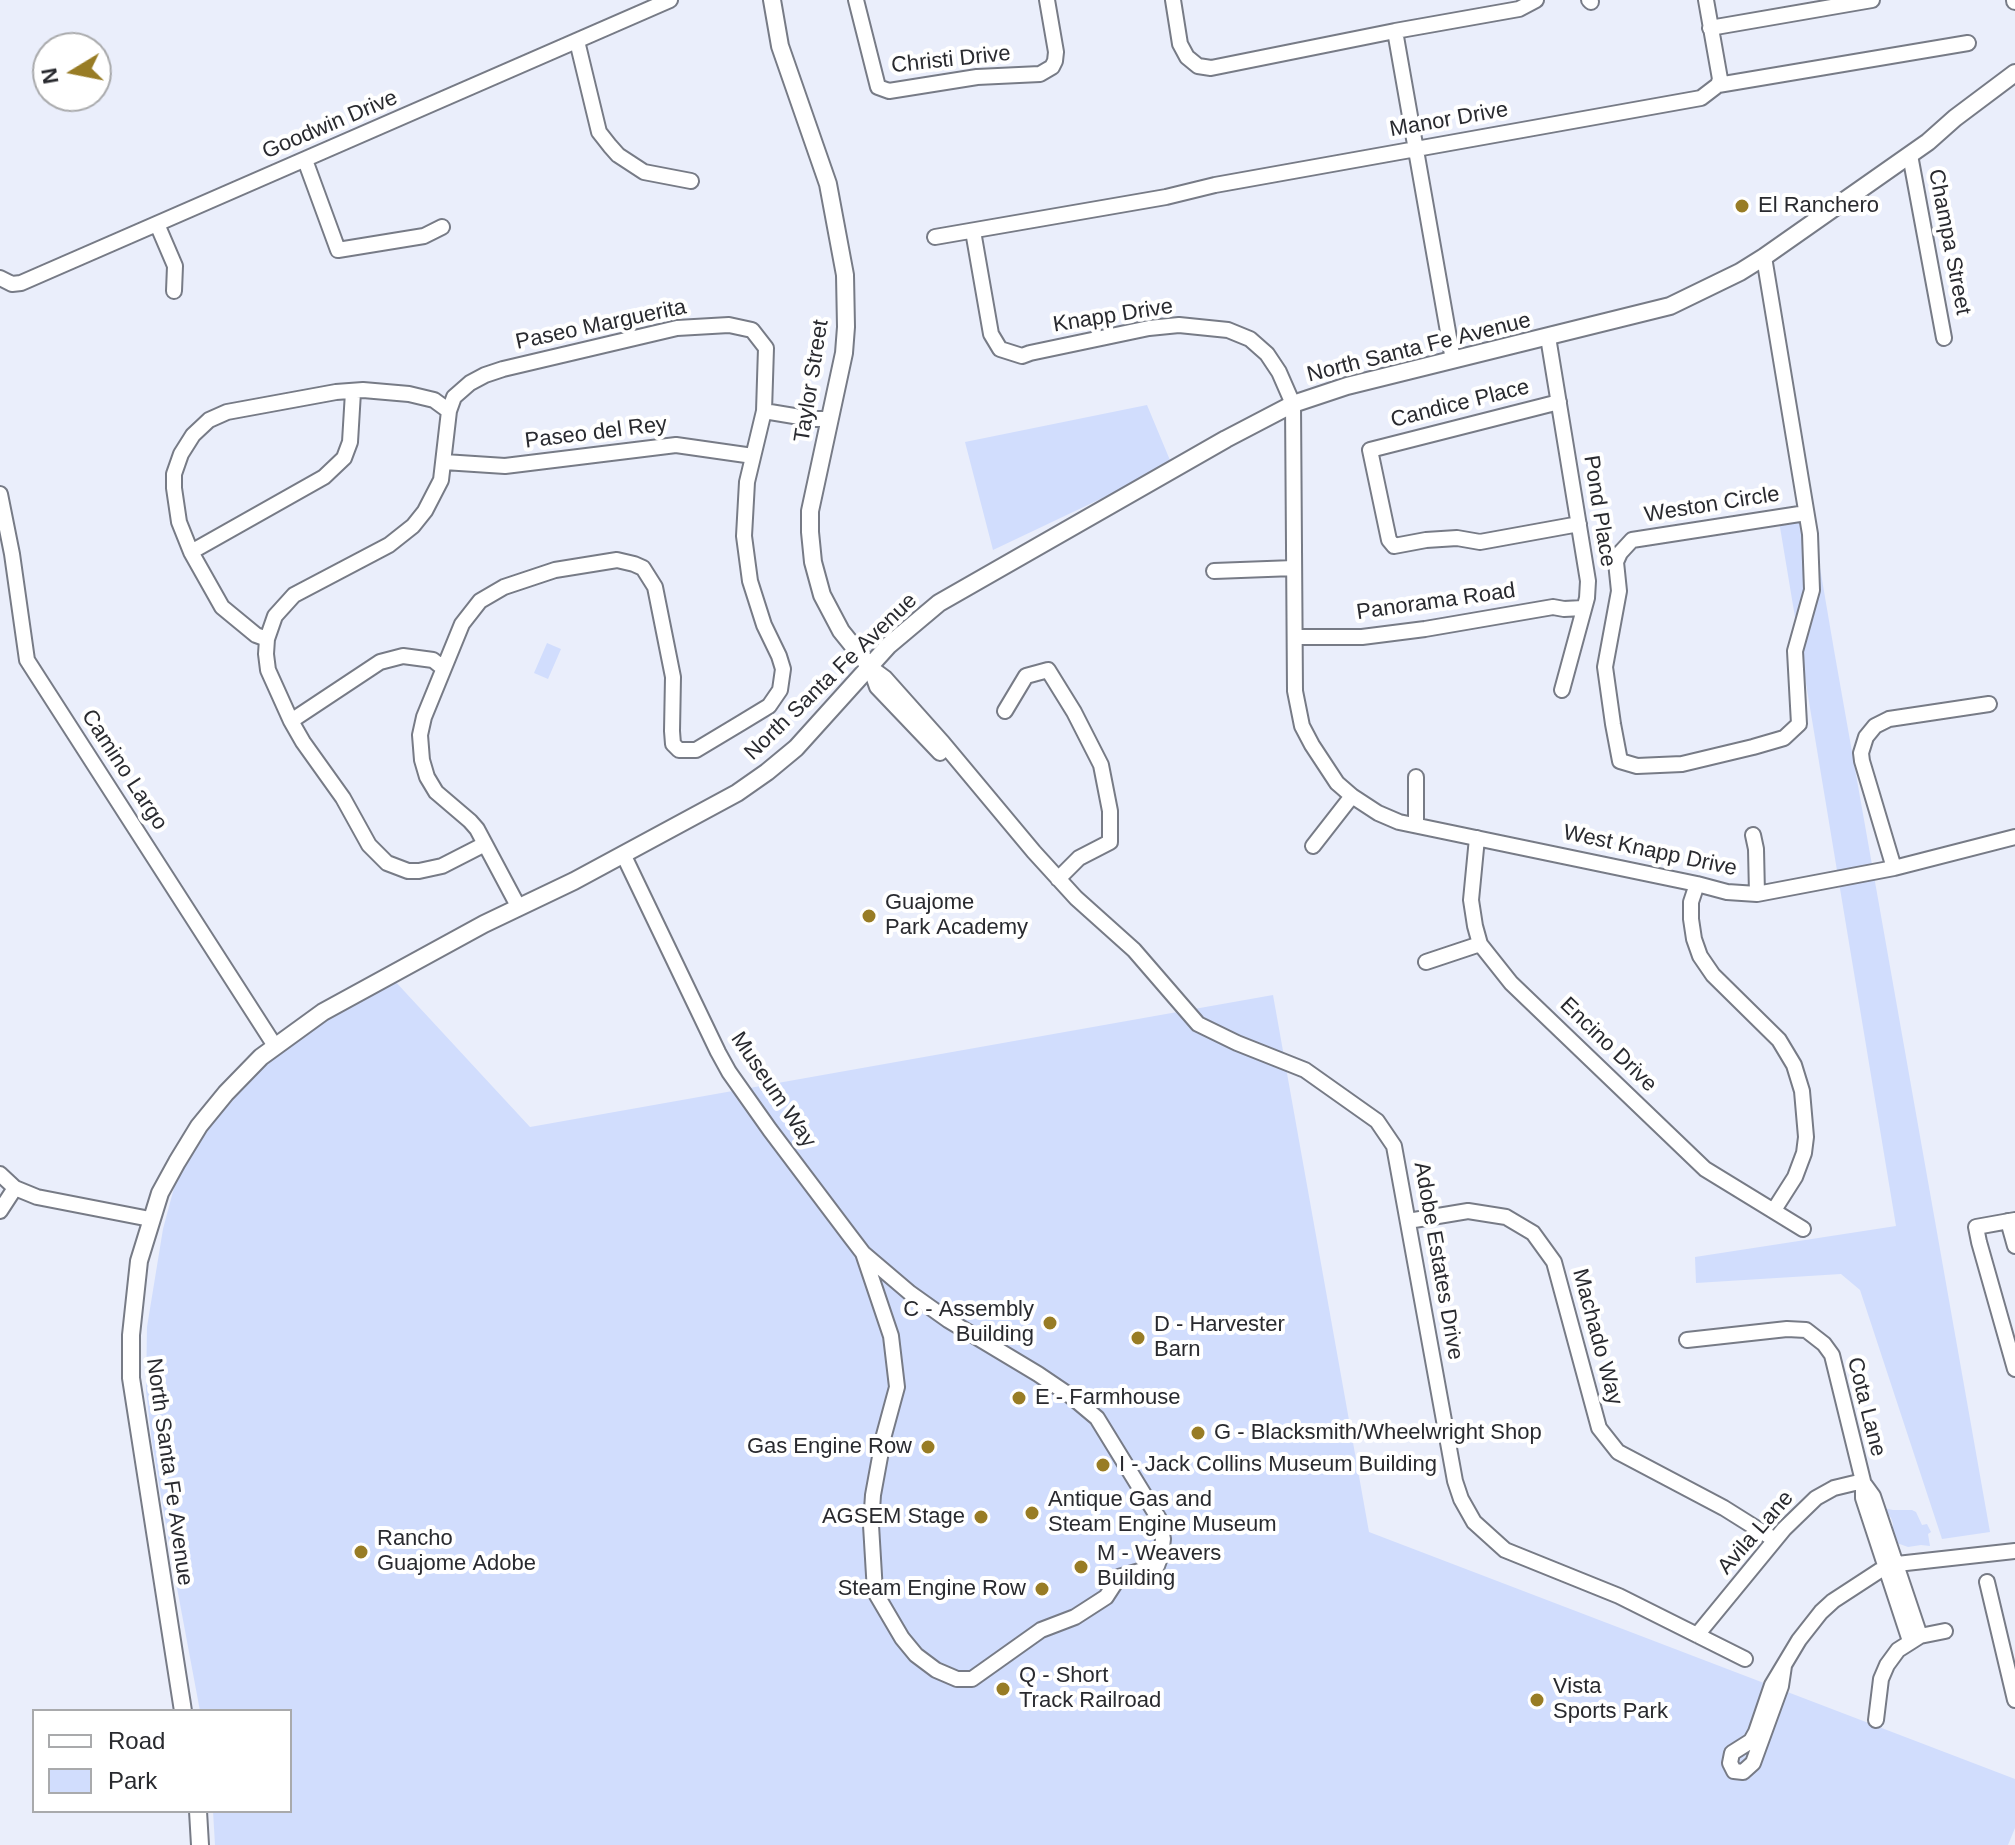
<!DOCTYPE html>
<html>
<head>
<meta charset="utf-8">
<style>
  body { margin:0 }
  #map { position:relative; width:2015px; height:1845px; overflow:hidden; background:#eaeefb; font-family:Arial,sans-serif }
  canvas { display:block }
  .legend { position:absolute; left:32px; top:1709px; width:260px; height:104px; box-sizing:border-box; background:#fff; border:2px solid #a9aaac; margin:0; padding:10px 14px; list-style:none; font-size:24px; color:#292a2f }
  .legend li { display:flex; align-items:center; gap:16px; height:40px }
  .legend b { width:40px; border:2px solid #a9aaac }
  .north { position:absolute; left:32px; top:32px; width:80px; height:80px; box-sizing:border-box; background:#fff; border:2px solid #a9aaac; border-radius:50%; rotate:260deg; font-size:22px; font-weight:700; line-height:32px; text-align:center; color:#292a2f }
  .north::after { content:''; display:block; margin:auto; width:28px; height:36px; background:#987c25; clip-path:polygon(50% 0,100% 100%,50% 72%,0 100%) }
</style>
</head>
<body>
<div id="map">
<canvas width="2015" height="1845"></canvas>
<ul class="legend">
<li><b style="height:10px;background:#fff"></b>Road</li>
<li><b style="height:22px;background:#d1ddfd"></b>Park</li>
</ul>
<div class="north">N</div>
</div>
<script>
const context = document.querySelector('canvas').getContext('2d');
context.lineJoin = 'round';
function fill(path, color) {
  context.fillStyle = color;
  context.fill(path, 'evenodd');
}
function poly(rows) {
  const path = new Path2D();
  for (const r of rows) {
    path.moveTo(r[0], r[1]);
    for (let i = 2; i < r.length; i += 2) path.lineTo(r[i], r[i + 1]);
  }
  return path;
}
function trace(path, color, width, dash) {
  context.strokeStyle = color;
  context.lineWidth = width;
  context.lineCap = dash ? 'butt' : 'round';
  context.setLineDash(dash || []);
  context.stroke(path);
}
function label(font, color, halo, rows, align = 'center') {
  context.font = font + ' Arial,sans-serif';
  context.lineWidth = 8;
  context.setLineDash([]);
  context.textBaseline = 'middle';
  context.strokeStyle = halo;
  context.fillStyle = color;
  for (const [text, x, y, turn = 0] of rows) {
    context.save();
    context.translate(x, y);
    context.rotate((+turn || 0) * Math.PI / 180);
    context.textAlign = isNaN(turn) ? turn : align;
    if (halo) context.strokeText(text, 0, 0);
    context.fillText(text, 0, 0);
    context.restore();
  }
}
fill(poly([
  [1147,405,1172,465,993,550,965,442],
  [1811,515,1834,650,1990,1532,1942,1539,1860,1290,1841,1274,1696,1283,1695,1257,1896,1226,1779,521],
  [547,643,561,649,548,679,534,673],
  [393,979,530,1127,1273,995,1369,1532,2015,1779,2015,1828,2008,1845,215,1845,213,1811,290,1811,290,1711,200,1711,172,1561,152,1442,146,1391,147,1327,163,1229,175,1184,192,1154,203,1131,221,1108,278,1048],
  [1883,1508,1893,1510,1912,1510,1916,1512,1922,1525,1927,1524,1931,1532,1928,1534,1930,1546,1921,1545,1908,1547,1894,1542,1891,1537,1893,1524,1891,1518]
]), '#d1ddfd');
const minor = poly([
  [856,0,878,87,889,91,977,77,1040,74,1052,67,1055,61,1056,52,1047,0],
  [1173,0,1180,44,1187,57,1198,66,1211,68,1395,31,1519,9,1536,0],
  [1589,0,1591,2],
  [1706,0,1720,79,1718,85],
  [1710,28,1872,0],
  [1395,31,1453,360],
  [577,41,599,132,610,146,618,155,644,172,691,181],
  [1910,155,1944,338],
  [305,160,338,250,424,236,442,227],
  [157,224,175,266,174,291],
  [973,231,991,334,1000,349,1022,356,1030,353,1149,328,1179,325,1228,330,1250,339,1267,354,1279,372,1293,404,1295,691,1302,726,1312,745,1337,783,1352,796,1378,813,1399,822,1697,884,1727,892,1757,894,1894,868,2015,837],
  [935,237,1166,197,1215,185,1282,173,1701,98,1718,85,1968,43],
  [1764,257,1810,534,1812,590,1795,651,1799,724,1784,738,1753,747,1682,764,1637,766,1620,761,1613,724,1605,667,1619,591,1616,562,1620,553,1632,540,1806,513],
  [0,278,12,284,21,283,670,0],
  [1548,337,1588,581,1587,598,1562,690],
  [1559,402,1370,450,1389,540,1394,546,1426,540,1457,538,1480,542,1579,524],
  [764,411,812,419,830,419],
  [444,462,505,466,676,445,753,456],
  [0,494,12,554,27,660,275,1046],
  [191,552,324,477,344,458,350,442,353,392],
  [1214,571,1294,568],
  [1295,637,1362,637,1425,629,1553,607,1564,609,1583,608],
  [267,639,256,635,222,607,191,552,179,522,174,488,174,474,181,454,193,435,209,420,227,412,336,392,363,390,409,394,434,400,449,411],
  [870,667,885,678,943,743,1034,852,1076,898,1134,950,1198,1024,1237,1043,1305,1070,1377,1121,1394,1146,1455,1481,1461,1499,1474,1522,1505,1550,1619,1596,1745,1659],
  [870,667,877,687,940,753],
  [1005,711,1026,676,1048,670,1074,712,1101,765,1110,811,1110,842,1079,858,1058,879],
  [291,721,380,662,403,656,433,660,443,668],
  [1416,777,1416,825],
  [1753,835,1756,849,1757,894],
  [1477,838,1471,900,1475,926,1480,944,1511,983,1705,1169,1803,1229],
  [485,844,442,866,419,871,408,871,387,863,369,845,343,798,303,742,291,721,268,670,266,654,267,639,275,616,294,595,389,545,413,526,425,511,441,480,449,411,454,397,470,383,485,375,503,369,677,328,729,325,752,330,766,348,764,411,747,482,744,536,750,581,764,625,779,656,783,669,780,690,769,706,741,723,696,750,679,750,673,744,672,731,673,677,655,587,643,568,634,564,617,560,555,570,504,587,480,601,462,624,424,717,420,735,422,760,427,777,436,792,470,821,477,829,518,906],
  [1313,846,1352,796],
  [623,854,718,1052,729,1072,770,1130,850,1236,863,1253,910,1293,948,1320,1038,1374,1072,1397,1097,1418,1159,1519,1163,1539,1161,1555,1157,1566,1119,1577,1106,1597,1075,1617,1041,1630,972,1679,957,1679,936,1670,916,1655,902,1638,875,1592,871,1525,873,1495,884,1435,897,1387,891,1336,863,1253],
  [1894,868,1862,761,1861,753,1866,737,1875,726,1889,719,1989,704],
  [1697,884,1691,902,1691,919,1694,939,1700,956,1713,975,1779,1040,1794,1065,1802,1091,1806,1137,1804,1153,1795,1177,1774,1210],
  [1426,962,1480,944],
  [0,1174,15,1188,37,1197,150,1219],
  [0,1211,15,1188],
  [2015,1220,1976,1227,1979,1242,2015,1369],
  [1408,1221,1468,1211,1506,1217,1533,1233,1554,1262,1599,1428,1618,1452,1724,1508,1775,1540],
  [2008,1221,2015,1246],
  [1687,1340,1787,1329,1806,1330,1824,1344,1832,1355,1863,1481,1863,1498,1910,1641],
  [1865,1485,1873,1496,1920,1636],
  [1987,1582,2015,1700],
  [1697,1635,1784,1529,1816,1498,1834,1488,1863,1481],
  [1784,1666,1781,1686,1753,1763,1743,1772,1734,1771,1730,1763,1732,1753,1751,1741,1756,1732,1772,1685,1799,1640,1821,1612,1833,1601,1879,1571,1897,1564,2015,1551],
  [1876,1720,1881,1679,1887,1665,1898,1650,1920,1636,1945,1631]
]);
const major = poly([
  [772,0,780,46,828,184,845,275,846,327,844,353,810,511,810,532,813,562,822,595,841,631,870,667],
  [2015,0,2015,1],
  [183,1711,131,1378,131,1335,139,1261,160,1193,177,1162,199,1126,226,1093,261,1057,323,1012,484,924,574,881,737,793,767,772,796,748,889,645,939,603,1226,439,1293,404,1347,386,1670,306,1740,272,1764,257,1928,142,1955,118,2015,73],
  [198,1811,200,1845]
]);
trace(minor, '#777b86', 18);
trace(major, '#777b86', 20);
trace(minor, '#fff', 14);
trace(major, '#fff', 16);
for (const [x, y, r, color] of [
  [1742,206,8,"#987c25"],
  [869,916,8,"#987c25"],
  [1050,1323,8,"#987c25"],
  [1138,1338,8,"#987c25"],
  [1019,1398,8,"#987c25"],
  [1198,1433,8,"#987c25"],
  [928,1447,8,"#987c25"],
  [1103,1465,8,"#987c25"],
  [1032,1513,8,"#987c25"],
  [981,1517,8,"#987c25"],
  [361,1552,8,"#987c25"],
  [1081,1567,8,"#987c25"],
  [1042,1589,8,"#987c25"],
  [1003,1689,8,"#987c25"],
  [1537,1700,8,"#987c25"]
]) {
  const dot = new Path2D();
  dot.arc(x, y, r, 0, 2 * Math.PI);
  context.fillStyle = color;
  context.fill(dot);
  trace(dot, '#fff', 3);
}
label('22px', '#292a2f', '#fff', [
  ["Christi Drive",951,60,-6],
  ["Manor Drive",1449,120,-10],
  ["Goodwin Drive",330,125,-23],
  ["Champa Street",1949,242,79],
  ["Knapp Drive",1113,316,-9],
  ["Paseo Marguerita",601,325,-12],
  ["North Santa Fe Avenue",1419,348,-14],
  ["Taylor Street",812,381,-81],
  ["Candice Place",1460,404,-14],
  ["Paseo del Rey",596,433,-7],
  ["Weston Circle",1712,505,-9],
  ["Pond Place",1599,511,81],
  ["Panorama Road",1436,602,-8],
  ["North Santa Fe Avenue",831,677,-44],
  ["Camino Largo",124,770,57],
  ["West Knapp Drive",1650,851,12],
  ["Encino Drive",1608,1045,44],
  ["Museum Way",773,1090,56],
  ["Adobe Estates Drive",1438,1261,80],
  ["Machado Way",1597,1337,75],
  ["Cota Lane",1866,1407,76],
  ["North Santa Fe Avenue",169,1472,82],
  ["Avila Lane",1756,1533,-49]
]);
label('22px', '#292a2f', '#fff', [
  ["El Ranchero",1758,206],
  ["Guajome",885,903],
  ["Park Academy",885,928],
  ["C - Assembly",1034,1310,"right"],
  ["Building",1034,1335,"right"],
  ["D - Harvester",1154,1325],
  ["Barn",1154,1350],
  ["E - Farmhouse",1035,1398],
  ["G - Blacksmith/Wheelwright Shop",1214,1433],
  ["Gas Engine Row",912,1447,"right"],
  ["I - Jack Collins Museum Building",1119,1465],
  ["Antique Gas and",1048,1500],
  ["Steam Engine Museum",1048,1525],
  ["AGSEM Stage",965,1517,"right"],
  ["Rancho",377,1539],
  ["Guajome Adobe",377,1564],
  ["M - Weavers",1097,1554],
  ["Building",1097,1579],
  ["Steam Engine Row",1026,1589,"right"],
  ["Q - Short",1019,1676],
  ["Track Railroad",1019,1701],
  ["Vista",1553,1687],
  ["Sports Park",1553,1712]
], 'left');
</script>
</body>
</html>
